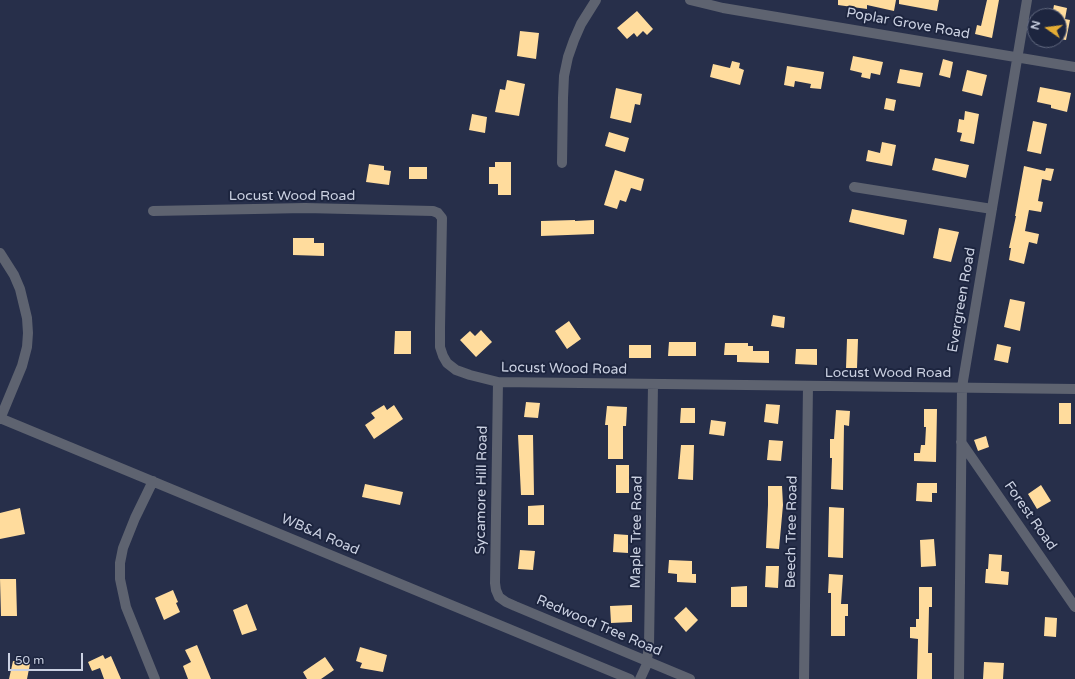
<!DOCTYPE html>
<html>
<head>
<meta charset="utf-8">
<style>
  body { margin:0 }
  #map { position:relative; width:1075px; height:679px; overflow:hidden; background:#272f4a; font-family:"Varela Round",sans-serif }
  canvas { display:block }
  .north { position:absolute; left:1027px; top:8px; width:40px; height:40px; box-sizing:border-box; background:#1d253f; border:1px solid #636a80; border-radius:50%; rotate:284deg; font-size:11px; font-weight:700; line-height:16px; text-align:center; color:#cbd1e2 }
  .north::after { content:''; display:block; margin:auto; width:14px; height:18px; background:#e5ad35; clip-path:polygon(50% 0,100% 100%,50% 72%,0 100%) }
  .scale { position:absolute; left:8px; top:653px; width:75px; height:18px; box-sizing:border-box; border:2px solid #cbd1e2; border-top:0; padding-left:5px; font-size:12px; line-height:14px; white-space:nowrap; color:#cbd1e2; -webkit-text-stroke:3px #1d253f; paint-order:stroke }
</style>
</head>
<body>
<div id="map">
<canvas width="1075" height="679"></canvas>
<div class="north">N</div>
<div class="scale">50 m</div>
</div>
<script>
const context = document.querySelector('canvas').getContext('2d');
context.lineJoin = 'round';
function fill(path, color) {
  context.fillStyle = color;
  context.fill(path, 'evenodd');
}
function poly(rows) {
  const path = new Path2D();
  for (const r of rows) {
    path.moveTo(r[0], r[1]);
    for (let i = 2; i < r.length; i += 2) path.lineTo(r[i], r[i + 1]);
  }
  return path;
}
function trace(path, color, width, dash) {
  context.strokeStyle = color;
  context.lineWidth = width;
  context.lineCap = dash ? 'butt' : 'round';
  context.setLineDash(dash || []);
  context.stroke(path);
}
function label(font, color, halo, rows, align = 'center') {
  context.font = font + ' "Varela Round",sans-serif';
  context.lineWidth = 4;
  context.setLineDash([]);
  context.textBaseline = 'middle';
  context.strokeStyle = halo;
  context.fillStyle = color;
  for (const [text, x, y, turn = 0] of rows) {
    context.save();
    context.translate(x, y);
    context.rotate((+turn || 0) * Math.PI / 180);
    context.textAlign = isNaN(turn) ? turn : align;
    if (halo) context.strokeText(text, 0, 0);
    context.fillText(text, 0, 0);
    context.restore();
  }
}
fill(poly([
  [838,0,896,0,894,11,867,5,867,9,838,5],
  [899,0,939,0,937,11,899,4],
  [987,0,999,0,992,38,975,34,977,25,981,26],
  [1054,5,1067,8,1065,19,1070,20,1066,40,1059,39,1059,16,1052,16],
  [637,11,653,29,647,35,643,31,637,37,634,33,627,39,617,28],
  [520,31,539,33,536,59,517,56],
  [853,56,883,62,880,75,871,73,870,79,861,77,862,73,850,70],
  [943,59,953,62,950,78,939,75],
  [732,61,740,63,739,68,744,70,740,85,710,77,713,64,730,68],
  [787,66,824,72,821,89,810,88,811,84,795,81,794,87,784,85],
  [900,69,923,73,920,87,897,83],
  [967,70,987,75,982,96,962,91],
  [507,80,525,84,519,116,495,112,500,89,505,90],
  [1040,87,1071,93,1067,112,1051,108,1051,105,1037,102],
  [616,88,642,94,640,105,635,104,631,123,610,118],
  [886,98,896,100,894,111,884,109],
  [965,111,979,114,974,144,960,141,962,133,957,132,959,119,964,120],
  [472,114,487,117,485,133,469,130],
  [1033,121,1047,124,1041,154,1027,151],
  [609,132,629,138,625,152,605,146],
  [882,142,896,145,892,166,866,161,868,150,880,153],
  [935,158,969,165,966,178,932,170],
  [495,162,511,162,511,195,498,195,498,184,489,184,489,167,495,167],
  [369,164,384,166,384,170,391,171,389,185,366,182],
  [1024,166,1045,171,1046,168,1054,169,1051,181,1042,179,1038,201,1043,202,1041,212,1029,210,1025,231,1039,234,1037,244,1029,242,1024,264,1009,260,1011,248,1009,248,1016,216,1015,216],
  [409,167,427,167,427,179,409,179],
  [615,170,644,179,641,191,631,188,626,202,620,200,617,209,604,205],
  [852,209,907,220,904,235,849,222],
  [575,220,575,221,594,220,594,234,541,236,541,221],
  [939,228,959,232,951,262,933,258],
  [293,238,314,238,314,243,324,243,324,256,293,255],
  [1010,299,1025,302,1020,331,1004,327],
  [773,315,785,317,784,328,771,326],
  [569,321,581,339,567,349,555,331],
  [481,330,492,342,476,357,460,340,470,331,475,336],
  [395,331,411,331,411,354,394,354],
  [847,339,858,339,857,368,846,368],
  [669,342,696,342,696,356,668,356],
  [725,343,748,343,748,346,753,346,753,351,769,351,769,363,737,362,737,355,724,355],
  [997,344,1011,347,1008,363,994,360],
  [629,345,651,345,651,358,629,358],
  [796,349,817,349,817,365,795,364],
  [526,402,540,403,538,418,524,417],
  [1059,403,1071,403,1071,424,1059,424],
  [766,404,780,405,778,424,764,422],
  [384,405,387,410,394,405,403,419,374,439,365,425,375,418,371,413],
  [607,406,627,407,626,426,623,426,623,459,608,459,608,425,605,425],
  [681,408,695,408,695,423,680,423],
  [924,409,937,409,936,462,914,461,914,453,920,453,921,445,925,445,926,427,924,427],
  [836,410,850,411,849,426,844,425,843,490,831,489,832,458,830,458,830,439,834,439],
  [711,420,726,422,724,436,709,434],
  [518,435,533,435,534,495,521,495],
  [986,436,989,447,978,451,974,440],
  [769,440,783,441,781,461,767,460],
  [681,445,694,445,693,480,678,479],
  [616,465,629,465,629,493,616,493],
  [917,483,937,483,937,493,932,493,932,502,916,501],
  [365,484,403,492,400,505,362,497],
  [1041,485,1051,501,1037,509,1028,494],
  [768,486,782,486,783,505,779,549,766,548,768,505],
  [544,505,544,525,528,525,528,506],
  [829,507,844,508,843,558,828,557],
  [20,508,25,534,0,539,0,513],
  [614,534,628,535,628,553,613,552],
  [934,539,936,566,921,567,920,540],
  [520,550,535,551,533,570,518,569],
  [989,554,1002,555,1001,571,1009,572,1008,585,985,583,986,569,988,569],
  [669,560,692,561,692,574,696,574,696,583,677,582,677,574,668,573],
  [766,566,779,566,778,588,765,587],
  [829,574,843,575,841,604,848,604,848,616,845,616,845,636,831,636,831,593,828,593],
  [0,579,16,579,17,616,1,616],
  [747,586,747,607,731,607,731,587],
  [919,587,932,587,932,607,929,607,928,653,932,653,932,679,917,679,918,639,910,638,910,627,916,627,916,619,919,619],
  [173,590,178,602,176,603,180,612,164,620,155,598],
  [247,604,257,630,242,635,233,610],
  [632,605,632,622,611,623,610,606],
  [686,607,698,620,686,632,674,618],
  [1045,617,1057,618,1056,637,1044,636],
  [197,645,211,679,188,679,183,666,191,662,185,650],
  [360,647,387,655,383,672,360,668,362,663,356,661],
  [103,655,105,659,111,656,121,679,104,679,100,668,92,671,88,662],
  [325,657,334,670,321,679,307,679,303,672],
  [13,661,30,664,27,679,9,679],
  [984,662,1004,663,1003,679,983,679]
]), '#ffdc9d');
trace(poly([
  [690,0,723,8,1075,67],
  [562,163,563,98,564,76,568,57,574,40,581,24,596,0],
  [854,187,992,209],
  [153,211,305,208,433,211,438,213,442,218,440,328,440,347,443,356,447,363,456,370,470,375,498,382,1075,389],
  [0,253,14,275,20,289,27,318,28,333,27,347,22,366,0,419],
  [498,382,495,583,496,590,499,597,506,602,515,606,690,679],
  [0,418,630,679],
  [961,442,1075,607],
  [153,481,135,518,123,548,120,563,120,579,126,607,155,679],
  [640,679,646,666,649,646,653,384],
  [804,679,808,386],
  [959,679,962,387,1027,0]
]), '#5e6370', 10);
label('14px', '#cbd1e2', '#1d253f', [
  ["Poplar Grove Road",908,24,10],
  ["Locust Wood Road",292,196],
  ["Evergreen Road",962,300,-80],
  ["Locust Wood Road",564,369,1],
  ["Locust Wood Road",888,373],
  ["Sycamore Hill Road",482,490,-89],
  ["Forest Road",1030,516,55],
  ["Maple Tree Road",637,532,-89],
  ["Beech Tree Road",792,532,-89],
  ["WB&A Road",320,535,23],
  ["Redwood Tree Road",599,626,23]
]);
</script>
</body>
</html>
